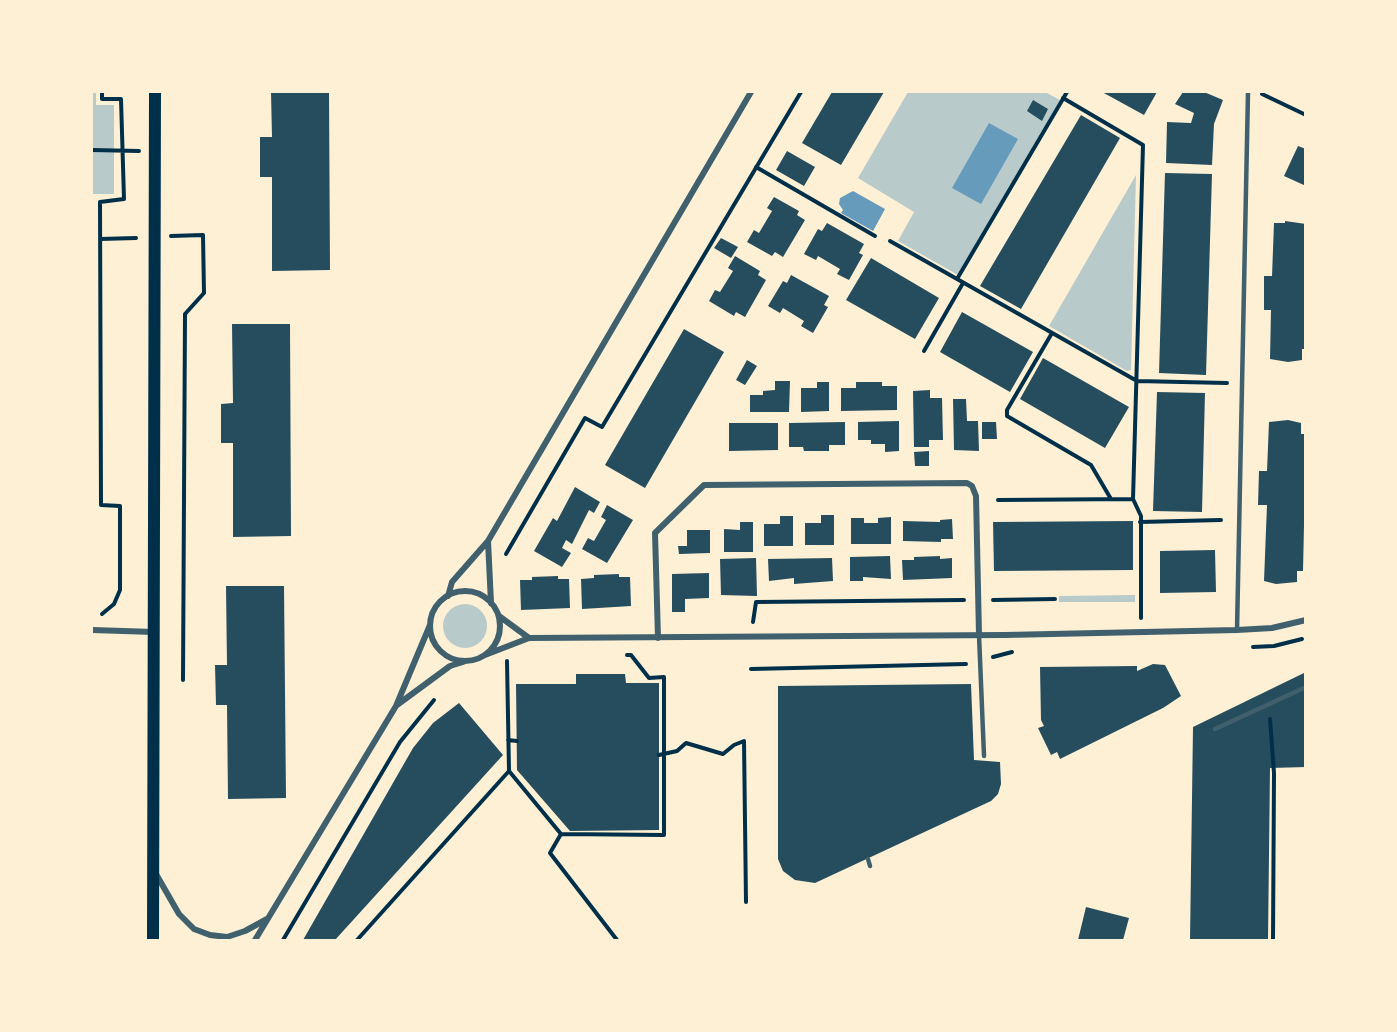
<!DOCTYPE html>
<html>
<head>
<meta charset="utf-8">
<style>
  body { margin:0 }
  #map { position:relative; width:1397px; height:1032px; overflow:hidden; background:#fdf0d5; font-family:"Archivo Narrow",sans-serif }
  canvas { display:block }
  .frame { position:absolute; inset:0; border:93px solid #fdf0d5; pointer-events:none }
</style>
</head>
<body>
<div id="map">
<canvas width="1397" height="1032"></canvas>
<div class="frame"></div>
</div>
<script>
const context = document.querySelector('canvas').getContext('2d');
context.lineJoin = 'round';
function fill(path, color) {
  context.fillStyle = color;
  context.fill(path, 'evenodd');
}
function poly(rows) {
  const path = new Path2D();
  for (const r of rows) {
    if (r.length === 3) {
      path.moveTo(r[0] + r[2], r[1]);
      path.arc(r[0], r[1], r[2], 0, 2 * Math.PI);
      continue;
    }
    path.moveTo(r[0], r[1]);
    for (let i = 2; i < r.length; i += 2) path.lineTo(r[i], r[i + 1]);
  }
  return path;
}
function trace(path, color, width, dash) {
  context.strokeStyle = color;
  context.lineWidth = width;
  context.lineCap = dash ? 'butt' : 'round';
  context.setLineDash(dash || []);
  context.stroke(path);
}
fill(poly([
  [92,92,96,92,96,105,114,105,114,194,92,194],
  [908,92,1045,92,1060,100,958,275,898,241,914,212,858,178],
  [1136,175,1131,370,1127,371,1049,326],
  [1135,595,1135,602,1059,602,1059,596],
  [465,626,22]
]), '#b9caca');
fill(poly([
  [989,123,1018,139,981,204,952,188],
  [853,191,885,209,873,231,841,213,843,210,839,204,840,198]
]), '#669bbc');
fill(poly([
  [271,92,329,92,330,270,272,271,272,177,260,177,260,137,272,137],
  [832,92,884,92,841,165,802,143],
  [1102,92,1157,92,1144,115],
  [1183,92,1204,92,1223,100,1214,124,1212,165,1166,163,1167,122,1191,123,1194,113,1175,104],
  [1033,100,1048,109,1042,121,1027,111],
  [1081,115,1120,138,1021,309,980,286],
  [1298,146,1306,149,1306,186,1284,176],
  [787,151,815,167,804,186,776,170],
  [1165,173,1212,174,1206,375,1159,373],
  [774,197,799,211,797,215,805,220,783,257,775,252,772,256,747,242,754,230,759,233,772,211,767,208],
  [1285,221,1306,224,1304,349,1302,349,1302,360,1288,362,1270,359,1271,310,1264,310,1264,276,1272,276,1274,223,1285,223],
  [827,223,864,244,859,253,863,255,849,280,837,274,840,269,818,256,816,260,804,254,818,229,822,231],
  [721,238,738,247,731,258,714,248],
  [735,256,760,271,758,275,766,280,745,317,736,312,734,316,709,301,715,290,720,292,733,271,728,268],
  [871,258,939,298,915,339,846,300],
  [791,275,829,296,824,305,828,307,813,333,801,326,804,321,783,308,780,313,768,306,783,281,787,283],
  [962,312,1033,352,1010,392,940,352],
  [232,324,290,324,291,536,233,537,233,443,221,443,221,404,233,403],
  [684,329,724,352,645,488,605,465],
  [1043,358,1129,407,1105,448,1020,399],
  [747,360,757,366,745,385,736,380],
  [775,381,790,381,789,412,750,412,750,395,763,395,763,391,775,390],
  [817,382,829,382,829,411,801,412,801,388,817,388],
  [856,382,882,382,882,386,897,386,897,410,841,411,841,388,856,388],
  [930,390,930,398,942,398,943,440,929,440,929,447,914,447,913,391],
  [1157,392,1205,393,1202,512,1153,511],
  [953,399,966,399,967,421,978,421,979,451,954,450],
  [1288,420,1301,423,1301,434,1306,434,1303,571,1297,571,1297,582,1276,584,1264,581,1267,505,1258,505,1259,471,1267,471,1269,422],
  [899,421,899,451,885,452,885,444,871,444,871,440,858,440,858,422],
  [845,422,845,445,829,445,829,451,804,451,803,447,789,447,789,423],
  [982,422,996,422,997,439,982,439],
  [729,423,778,423,778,450,729,451],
  [929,451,929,466,915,466,914,452],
  [575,487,600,502,594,513,589,510,572,544,566,540,562,548,571,553,562,567,534,551,553,518,557,521],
  [607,505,633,520,607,563,582,549,588,538,594,541,606,520,601,517],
  [821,515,834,515,834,545,805,545,805,523,821,523],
  [780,516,793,516,793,546,764,546,764,524,780,524],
  [891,517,891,544,851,544,851,518,864,518,864,523,878,523,878,518],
  [952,519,953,539,941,539,941,542,903,541,903,521,940,522,940,520],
  [1133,521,1133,570,994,571,993,522],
  [740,522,753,522,753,552,724,552,724,529,740,530],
  [687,530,710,530,710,553,679,554,678,546,687,546],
  [1215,550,1216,592,1160,593,1160,551],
  [890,556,891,579,863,577,863,581,850,581,850,557],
  [940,556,940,559,952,558,952,578,903,580,902,560,914,560,914,557],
  [756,558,757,596,721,595,720,559],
  [832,558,833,581,794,584,794,578,769,581,768,559],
  [709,573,709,598,685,599,685,612,672,612,672,574],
  [619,574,619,577,630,577,631,606,582,609,581,579,594,578,594,575],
  [558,576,558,579,569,579,570,608,521,610,520,580,532,580,532,577],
  [226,586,284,586,286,798,228,799,227,705,216,705,215,665,227,665],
  [1153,664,1165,665,1181,696,1163,708,1060,759,1057,752,1051,755,1038,728,1044,726,1041,720,1040,667,1137,666,1137,671],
  [1306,672,1306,767,1270,768,1268,940,1190,940,1193,727],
  [576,674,625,674,626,683,659,683,659,830,570,831,517,770,516,684,576,684],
  [971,684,974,760,1000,762,1001,784,998,794,991,801,815,883,795,880,783,871,778,859,778,686],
  [459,703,503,755,335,940,303,940,413,748,433,723],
  [1086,907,1129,918,1123,940,1078,940]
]), '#264d5e');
trace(poly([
  [1262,94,1306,115],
  [1063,98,1143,145,1133,499,1141,516,1141,618],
  [92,150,139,151],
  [756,167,875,236],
  [171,236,203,235,204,293,185,314,183,680],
  [100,239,136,238],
  [890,241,1137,381,1227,383],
  [957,279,1067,92],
  [1052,333,1007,410,1007,416,1091,465,1111,499],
  [924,351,963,283],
  [998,500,1133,499],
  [1140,522,1221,520],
  [506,554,585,418,602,427,801,92],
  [993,600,1055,599],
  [102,614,114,604,120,590,120,506,101,505,100,202,124,199,121,99,102,99,102,92],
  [753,622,756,602,964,600],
  [1253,647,1274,646,1302,639],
  [993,657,1012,652],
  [507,661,509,771],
  [751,669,966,664],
  [1270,719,1274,773,1273,940],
  [508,740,517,741],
  [659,755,677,751,686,743,723,754,734,745,744,741,746,902],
  [561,834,664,835,664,677,649,678,631,655,627,655],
  [283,940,400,742,434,700],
  [357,940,509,771,561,834,550,853,617,940]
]), '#003049', 4);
trace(poly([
  [1237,630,1248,92],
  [979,635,984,756],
  [1215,729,1306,687],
  [868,859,870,866]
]), '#3f606c', 4.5);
trace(poly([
  [488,541,491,603],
  [465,626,35],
  [448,596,452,582,488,541,751,92],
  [499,616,529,638],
  [92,630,154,632],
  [658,638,655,533,704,485,967,483,972,486,976,496,979,635],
  [485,655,529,638,1005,635,1237,630,1272,628,1306,620],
  [397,705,450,666,463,662],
  [156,874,179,914,194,929,210,935,227,937,245,931,267,919],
  [255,940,396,706,430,625]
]), '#3f606c', 6);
trace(poly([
  [153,940,155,92]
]), '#003049', 12);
</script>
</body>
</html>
